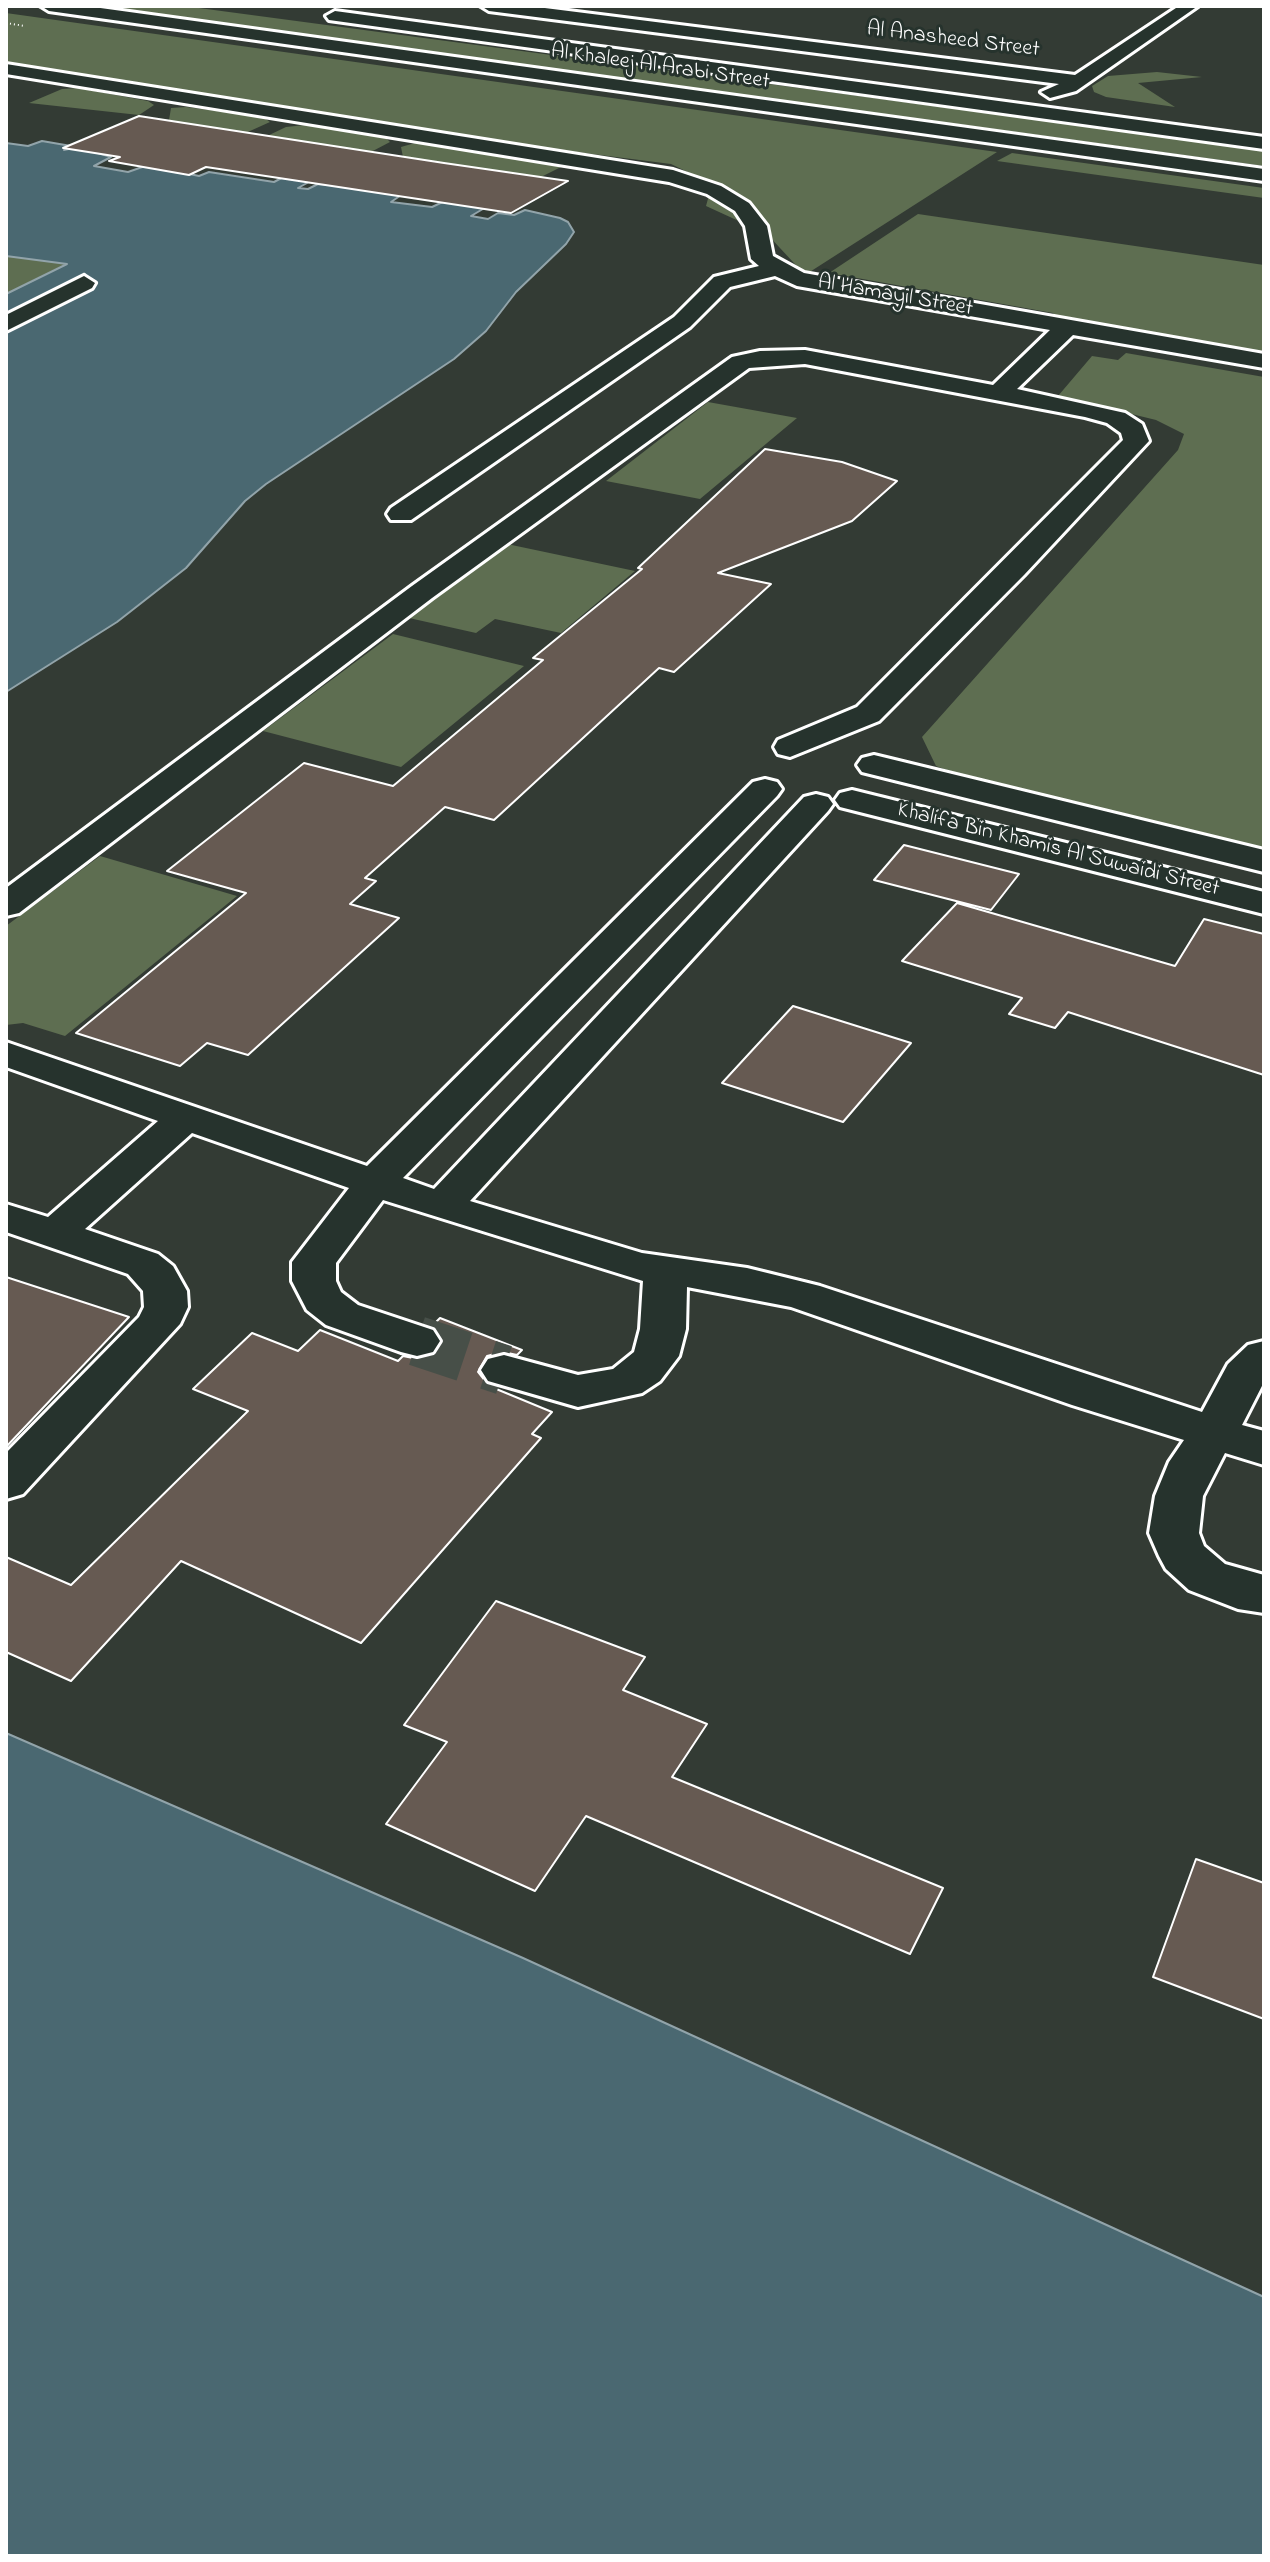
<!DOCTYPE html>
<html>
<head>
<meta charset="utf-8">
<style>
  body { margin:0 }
  #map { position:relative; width:1270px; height:2562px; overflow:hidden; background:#333b34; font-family:"Indie Flower",sans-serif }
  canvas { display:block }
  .frame { position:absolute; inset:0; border:8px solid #fff; pointer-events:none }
</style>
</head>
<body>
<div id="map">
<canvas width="1270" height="2562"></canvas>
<div class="frame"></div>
</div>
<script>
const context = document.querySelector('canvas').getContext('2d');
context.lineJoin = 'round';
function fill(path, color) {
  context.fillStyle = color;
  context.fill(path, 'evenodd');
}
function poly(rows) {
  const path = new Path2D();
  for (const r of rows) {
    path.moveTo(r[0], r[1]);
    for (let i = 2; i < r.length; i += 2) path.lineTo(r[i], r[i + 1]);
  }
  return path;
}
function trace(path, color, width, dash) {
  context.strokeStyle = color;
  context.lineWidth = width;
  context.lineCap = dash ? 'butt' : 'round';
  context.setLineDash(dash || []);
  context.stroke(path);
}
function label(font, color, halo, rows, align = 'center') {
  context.font = font + ' "Indie Flower",sans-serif';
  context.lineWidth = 6;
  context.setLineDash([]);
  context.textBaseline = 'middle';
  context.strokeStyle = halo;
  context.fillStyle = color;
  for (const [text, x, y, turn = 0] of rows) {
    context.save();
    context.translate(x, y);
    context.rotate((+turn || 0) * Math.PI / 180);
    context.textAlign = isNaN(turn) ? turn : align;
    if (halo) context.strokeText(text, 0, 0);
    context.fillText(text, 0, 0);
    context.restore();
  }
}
fill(poly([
  [93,6,184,6,1264,150,1264,166],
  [6,13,997,152,805,275,767,234,706,206,712,184,671,164,474,139,6,66],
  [1157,72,1202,77,1138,83,1175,107,1106,97,1094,92,1092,86,1108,76],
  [78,88,148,101,154,105,139,115,29,103,62,89],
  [186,107,263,117,270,122,230,140,157,129,169,120,171,108],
  [305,125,386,138,390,142,369,153,265,137,286,127],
  [415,143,556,163,561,167,541,177,403,157,401,147],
  [1012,153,1264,188,1264,198,997,161],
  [918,214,1264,265,1264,358,1061,324,1053,313,829,273],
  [6,256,48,259,67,263,6,294],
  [1126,353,1264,377,1264,852,990,787,936,766,922,737,1178,450,1184,434,1156,420,1058,396,1092,356,1118,360],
  [708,402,797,418,700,499,606,481],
  [507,544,635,571,561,633,495,619,476,633,409,618],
  [393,634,524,666,401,767,263,731],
  [100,856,237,896,65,1036,23,1023,6,1025,6,926]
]), '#5e6e51');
const water = poly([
  [42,141,71,146,64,150,78,147,111,157,94,166,128,172,148,165,199,176,209,172,274,182,287,175,316,178,298,188,308,189,318,184,407,191,391,202,432,207,447,200,488,206,471,216,488,219,498,213,514,215,525,210,560,218,568,222,574,232,566,244,516,292,486,331,454,359,266,484,245,501,186,568,117,622,6,692,6,294,67,264,6,256,6,143,28,146,42,141],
  [6,1733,523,1958,1264,2297,1264,2556,6,2556,6,1733]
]);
fill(water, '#4a6871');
trace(water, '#92a4aa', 2);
const building = poly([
  [139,116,444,163,568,181,511,213,206,167,189,175,109,161,120,157,63,148,139,116],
  [765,449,842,462,897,481,852,521,718,573,771,584,674,672,659,668,494,820,445,807,365,878,376,881,350,904,399,918,248,1055,207,1043,180,1066,76,1033,246,893,167,871,304,763,393,786,543,660,533,658,642,569,638,568,765,449],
  [904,845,1019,874,991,910,874,880,904,845],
  [957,903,1175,966,1204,919,1264,934,1264,1075,1068,1012,1055,1028,1009,1014,1022,998,902,961,957,903],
  [793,1006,911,1043,843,1122,722,1083,793,1006],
  [6,1277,129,1317,6,1447,6,1277],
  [440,1318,522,1350,517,1355,503,1352,487,1356,478,1372,489,1386,552,1412,532,1434,541,1438,361,1643,181,1561,71,1681,6,1652,6,1557,71,1585,248,1411,193,1389,252,1333,298,1351,320,1330,398,1361,403,1356,418,1359,436,1354,443,1339,432,1326,440,1318],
  [496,1601,645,1657,623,1690,707,1724,672,1777,943,1888,910,1954,586,1816,535,1891,386,1824,447,1742,404,1725,496,1601],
  [1196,1859,1264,1883,1264,2019,1153,1977,1196,1859]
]);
fill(building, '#665a52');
trace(building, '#fff', 2);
trace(poly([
  [417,1341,504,1370]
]), '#474f48', 50, [50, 25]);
const minor = poly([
  [481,6,529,6,1075,75,1179,6,1198,6,1076,91,1050,98,1041,92,1059,84,489,11,481,6],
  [6,64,673,170,721,186,749,203,767,226,773,256,804,273,1264,354,1264,368,1073,335,1017,389,1125,413,1142,424,1149,441,1024,575,879,721,790,757,778,754,774,747,778,740,857,707,1123,440,1121,433,1107,423,1085,417,805,364,749,368,432,598,19,913,6,916,6,888,412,586,732,357,760,351,805,350,993,385,1050,330,797,286,775,276,730,287,690,327,411,520,391,520,387,514,391,508,674,317,714,277,759,266,751,259,745,226,735,211,707,194,669,182,6,74,6,64],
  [84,276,95,283,92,288,6,331,6,315,84,276],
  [874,755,1264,850,1264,872,862,772,857,765,862,758,874,755],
  [765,779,777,782,782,789,777,796,403,1178,434,1189,804,797,816,794,828,797,833,804,828,811,470,1201,642,1253,747,1268,820,1286,1202,1412,1228,1364,1248,1345,1264,1341,1264,1382,1242,1425,1264,1431,1264,1465,1225,1453,1203,1496,1199,1533,1204,1546,1225,1564,1264,1575,1264,1613,1238,1609,1189,1590,1166,1569,1159,1556,1149,1533,1155,1496,1169,1462,1184,1440,1072,1405,791,1307,687,1287,686,1329,679,1356,660,1381,642,1393,578,1407,488,1381,481,1370,488,1359,504,1355,578,1375,613,1369,634,1352,640,1329,643,1281,383,1200,336,1263,336,1281,341,1292,358,1305,433,1330,440,1341,433,1352,417,1356,401,1352,326,1325,307,1310,292,1281,292,1262,349,1188,192,1133,85,1229,158,1254,173,1266,187,1291,188,1307,180,1324,23,1494,6,1499,6,1453,139,1317,144,1307,143,1291,128,1274,6,1232,6,1204,48,1217,158,1121,6,1067,6,1042,367,1166,753,782,765,779],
  [852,790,1264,892,1264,914,840,807,835,800,840,793,852,790]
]);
const highway = poly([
  [41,6,86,6,1264,169,1264,181,49,11,41,6],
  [335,11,1264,137,1264,149,329,20,326,16,335,11]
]);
trace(minor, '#fff', 6);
trace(highway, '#fff', 6);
trace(poly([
  [6,23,25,26]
]), '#fff', 2, [1, 3]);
fill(minor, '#26332d');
fill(highway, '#26332d');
label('22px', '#fff', '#26332d', [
  ["Al Anasheed Street",953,41,7],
  ["Al Khaleej Al Arabi Street",660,68,8],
  ["Al Hamayil Street",895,297,10],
  ["Khalifa Bin Khamis Al Suwaidi Street",1058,851,14]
]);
</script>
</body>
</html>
